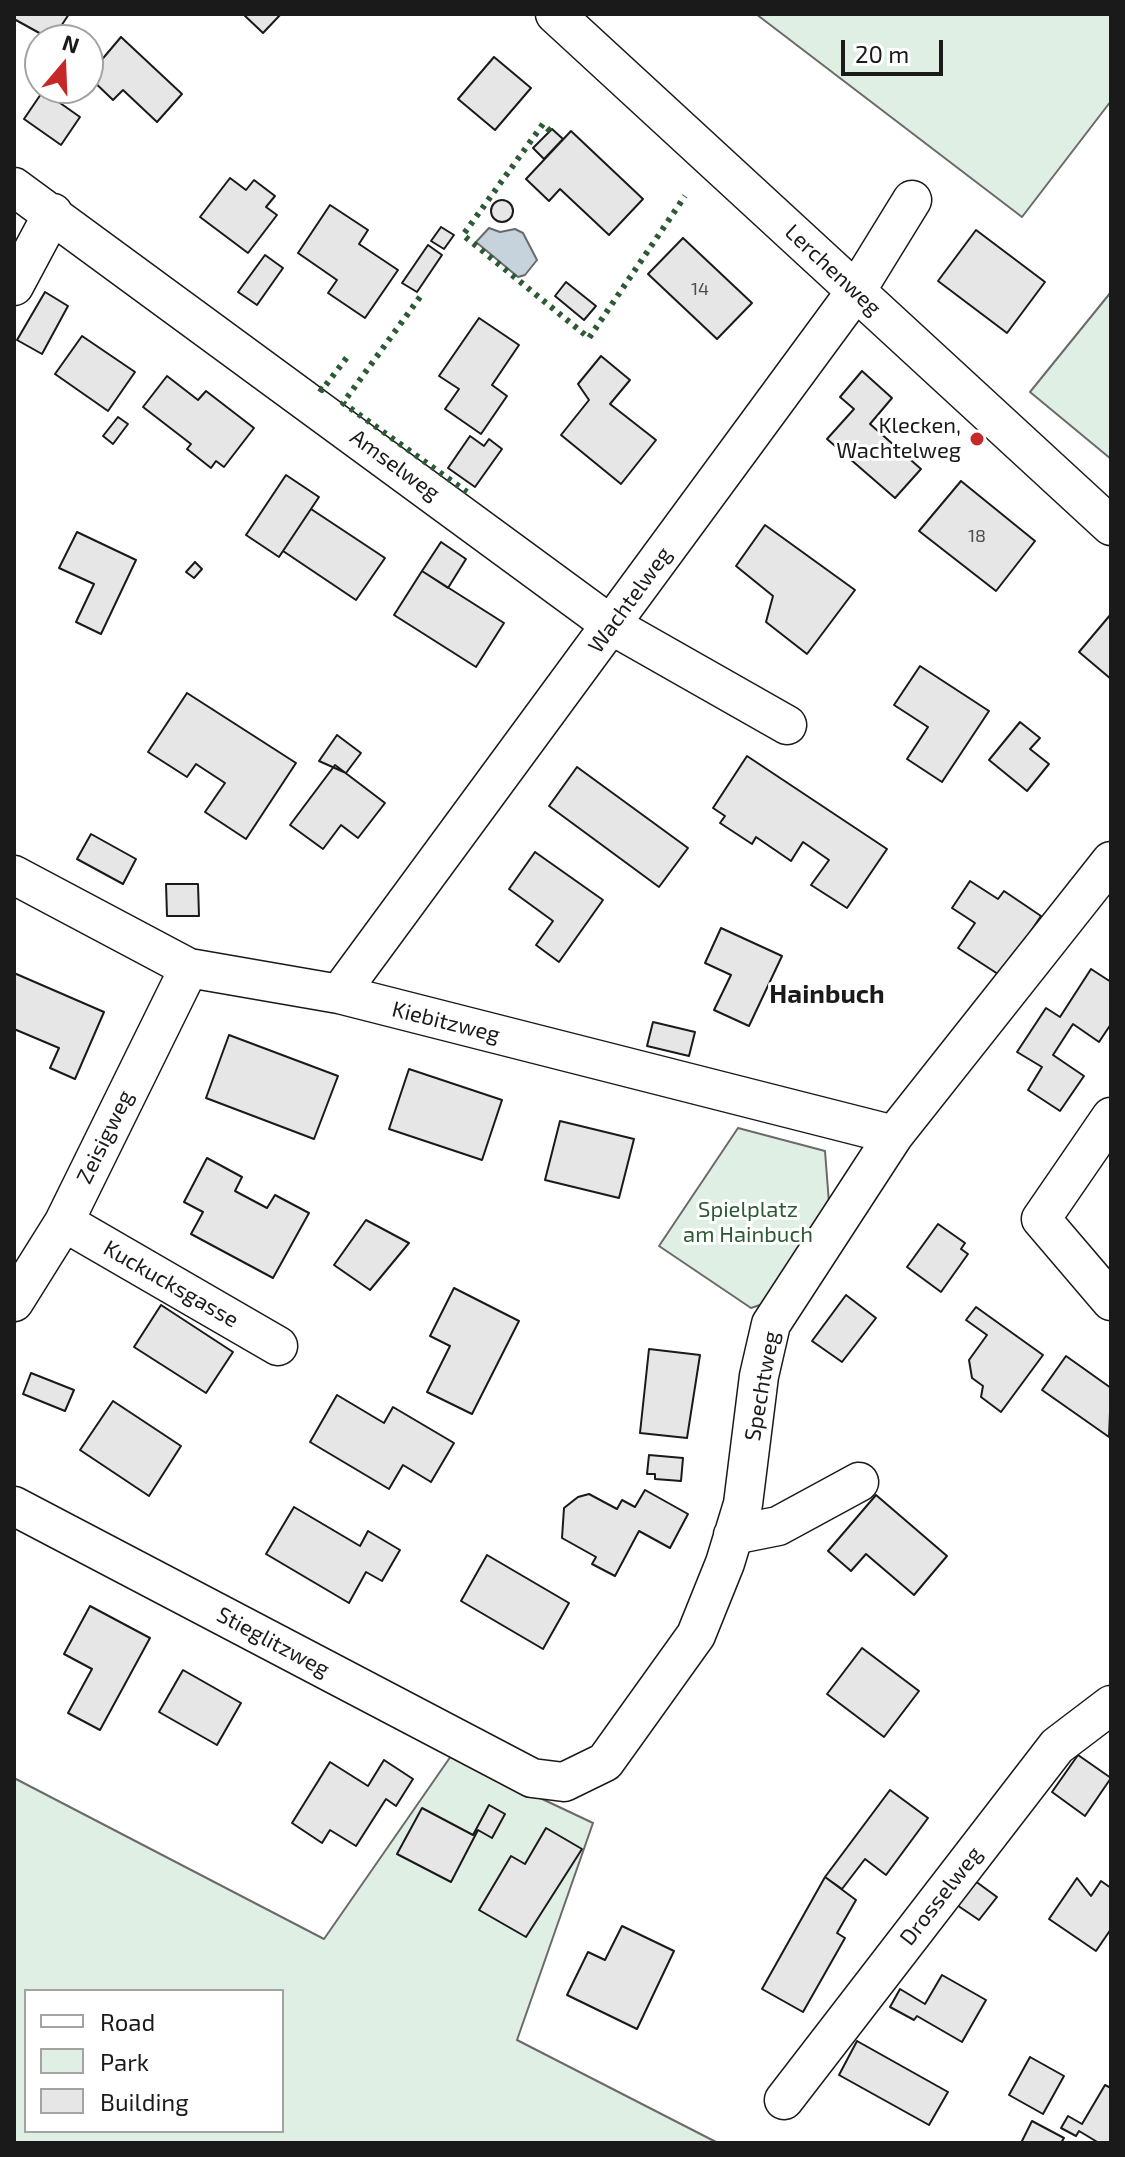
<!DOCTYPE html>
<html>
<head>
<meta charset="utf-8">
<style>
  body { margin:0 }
  #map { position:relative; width:1125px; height:2157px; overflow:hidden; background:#fff; font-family:"Exo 2",sans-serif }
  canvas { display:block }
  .frame { position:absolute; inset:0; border:16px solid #1a1a1a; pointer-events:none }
  .legend { position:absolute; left:24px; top:1989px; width:260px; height:144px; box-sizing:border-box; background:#fff; border:2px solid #a3a3a3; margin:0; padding:10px 14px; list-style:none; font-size:24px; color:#1a1a1a }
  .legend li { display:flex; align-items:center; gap:16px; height:40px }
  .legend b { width:40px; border:2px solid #a3a3a3 }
  .north { position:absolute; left:24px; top:24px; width:80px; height:80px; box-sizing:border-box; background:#fff; border:2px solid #a3a3a3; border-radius:50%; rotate:19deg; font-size:22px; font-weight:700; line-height:32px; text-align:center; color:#1a1a1a }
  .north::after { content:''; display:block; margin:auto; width:28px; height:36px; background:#c62828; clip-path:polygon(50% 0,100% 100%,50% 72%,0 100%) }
  .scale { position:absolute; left:841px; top:40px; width:102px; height:36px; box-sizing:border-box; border:4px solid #1a1a1a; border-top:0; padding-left:10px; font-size:24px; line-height:28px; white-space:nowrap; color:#1a1a1a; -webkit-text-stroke:6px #fff; paint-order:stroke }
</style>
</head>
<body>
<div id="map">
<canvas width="1125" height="2157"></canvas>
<div class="frame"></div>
<ul class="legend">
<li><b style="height:10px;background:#fff"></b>Road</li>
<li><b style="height:22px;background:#e0efe3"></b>Park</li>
<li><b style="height:22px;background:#e6e6e6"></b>Building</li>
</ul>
<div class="north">N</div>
<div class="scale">20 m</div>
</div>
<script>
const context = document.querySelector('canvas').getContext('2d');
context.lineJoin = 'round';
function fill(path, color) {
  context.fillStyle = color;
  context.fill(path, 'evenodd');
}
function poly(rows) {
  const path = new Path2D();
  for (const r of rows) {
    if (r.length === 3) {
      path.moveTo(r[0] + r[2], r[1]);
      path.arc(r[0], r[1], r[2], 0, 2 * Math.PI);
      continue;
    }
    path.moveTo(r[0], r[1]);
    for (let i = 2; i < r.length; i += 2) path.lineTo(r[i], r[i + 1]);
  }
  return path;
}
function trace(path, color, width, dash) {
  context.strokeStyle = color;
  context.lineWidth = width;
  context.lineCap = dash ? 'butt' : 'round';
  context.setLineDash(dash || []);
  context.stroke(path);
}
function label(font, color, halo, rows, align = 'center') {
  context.font = font + ' "Exo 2",sans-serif';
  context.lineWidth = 6;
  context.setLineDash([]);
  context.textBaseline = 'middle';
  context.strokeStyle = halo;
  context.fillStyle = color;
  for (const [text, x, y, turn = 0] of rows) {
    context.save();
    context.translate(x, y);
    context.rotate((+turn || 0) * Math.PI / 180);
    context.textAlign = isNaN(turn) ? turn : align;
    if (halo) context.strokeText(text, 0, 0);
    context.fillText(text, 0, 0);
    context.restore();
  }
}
const green = poly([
  [756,14,1111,14,1111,101,1022,217,756,14],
  [1111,292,1111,459,1030,392,1111,292],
  [738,1128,825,1151,829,1203,775,1300,751,1308,659,1246,738,1128],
  [451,1756,593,1823,517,2040,718,2143,14,2143,14,1778,324,1939,451,1756],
  [26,1991,282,1991,282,2131,26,2131,26,1991]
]);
fill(green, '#e0efe3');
trace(green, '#6a6a6a', 2);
const water = poly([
  [489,228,500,232,515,229,523,233,537,260,525,275,518,277,476,242,489,228]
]);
fill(water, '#c6d2dc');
trace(water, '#6a6a6a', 2);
const building = poly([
  [14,14,69,14,52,40,14,19,14,14],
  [243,14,281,14,263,33,243,14],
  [121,37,182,94,157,122,123,90,113,100,88,76,121,37],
  [494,57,531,88,495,130,458,99,494,57],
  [43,91,80,117,61,145,24,119,43,91],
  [552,129,563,139,544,159,533,148,552,129],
  [571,131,643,199,609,235,560,189,549,201,526,179,571,131],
  [230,178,246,190,254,180,275,196,266,207,277,215,248,253,200,217,230,178],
  [502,211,11],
  [330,205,368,230,359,244,398,270,365,318,328,293,337,280,298,253,330,205],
  [441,227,454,235,444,249,431,241,441,227],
  [976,230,1045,282,1007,333,938,281,976,230],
  [683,238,752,303,717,339,648,274,683,238],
  [428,245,442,255,417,292,402,283,428,245],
  [265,255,283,268,257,305,238,292,265,255],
  [566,282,596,306,584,320,555,296,566,282],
  [45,292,68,306,42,354,17,340,45,292],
  [479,318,519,345,492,385,507,396,481,434,445,409,459,389,439,376,479,318],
  [82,336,135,372,108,411,55,374,82,336],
  [601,356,630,380,610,404,656,440,621,484,561,435,589,400,578,384,601,356],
  [862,371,892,398,870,424,921,469,895,498,827,439,854,409,840,397,862,371],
  [167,376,198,400,206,391,254,428,224,467,216,461,211,468,187,449,191,444,143,407,167,376],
  [118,417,128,424,113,444,103,436,118,417],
  [470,436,484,446,489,439,502,449,475,487,448,468,470,436],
  [286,475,319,497,279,557,246,535,286,475],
  [961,481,1035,541,996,591,919,531,961,481],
  [311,509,385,558,356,600,283,551,311,509],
  [765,525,855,590,807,654,766,622,773,596,736,566,765,525],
  [77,532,136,560,101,634,76,622,94,584,59,568,77,532],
  [441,542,466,559,448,588,422,571,441,542],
  [195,562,202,569,194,578,186,572,195,562],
  [422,571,504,623,476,667,394,615,422,571],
  [1111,614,1111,679,1079,652,1111,614],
  [920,666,989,711,942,782,907,759,928,727,894,705,920,666],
  [187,693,296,763,246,839,205,812,225,783,196,764,187,777,148,752,187,693],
  [1020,722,1040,738,1030,749,1049,764,1027,791,989,760,1020,722],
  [337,735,361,753,346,773,319,761,337,735],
  [747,756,887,849,847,908,811,885,829,860,803,842,791,861,756,837,752,844,720,823,725,816,713,808,747,756],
  [335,765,385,803,358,838,341,825,323,849,290,825,335,765],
  [577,767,688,848,659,887,549,806,577,767],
  [91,834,136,859,123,884,77,859,91,834],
  [535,852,603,900,559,962,536,945,553,921,509,889,535,852],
  [970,881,998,899,1004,891,1041,916,1001,976,958,948,975,923,952,908,970,881],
  [166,884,198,884,199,916,167,916,166,884],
  [721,928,782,956,749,1026,714,1010,731,975,705,963,721,928],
  [1091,969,1111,982,1111,1024,1099,1042,1073,1024,1053,1055,1084,1076,1060,1111,1028,1090,1042,1067,1017,1052,1046,1008,1060,1017,1091,969],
  [14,973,104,1012,75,1079,50,1068,59,1048,14,1029,14,973],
  [653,1022,695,1032,689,1056,647,1046,653,1022],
  [229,1035,338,1076,314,1139,206,1098,229,1035],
  [409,1069,502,1100,482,1160,389,1129,409,1069],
  [560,1121,634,1139,619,1198,545,1180,560,1121],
  [207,1158,242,1177,235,1191,267,1208,275,1195,309,1213,273,1278,191,1234,203,1212,184,1202,207,1158],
  [366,1220,409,1243,370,1290,334,1265,366,1220],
  [938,1224,965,1243,961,1249,968,1254,941,1292,907,1267,938,1224],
  [454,1288,519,1321,472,1414,427,1392,450,1346,430,1336,454,1288],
  [846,1295,876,1318,842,1362,812,1341,846,1295],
  [161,1305,233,1352,206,1393,134,1347,161,1305],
  [976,1307,1043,1355,1001,1412,981,1397,983,1386,972,1378,969,1360,987,1335,966,1320,976,1307],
  [649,1349,700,1355,687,1438,640,1433,649,1349],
  [1066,1356,1111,1388,1109,1437,1042,1390,1066,1356],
  [31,1373,74,1390,65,1411,23,1394,31,1373],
  [337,1395,384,1423,393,1407,454,1443,431,1482,403,1465,389,1489,310,1442,337,1395],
  [113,1401,181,1446,149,1496,80,1450,113,1401],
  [649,1455,683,1458,681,1481,655,1479,655,1474,647,1474,649,1455],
  [645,1490,688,1514,670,1548,639,1531,615,1576,592,1564,596,1557,562,1538,564,1508,578,1497,589,1494,617,1509,622,1500,635,1507,645,1490],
  [876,1495,947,1556,914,1595,866,1554,851,1571,828,1551,876,1495],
  [294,1507,360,1546,368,1531,400,1550,382,1581,366,1572,349,1603,266,1554,294,1507],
  [487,1555,569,1603,543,1649,461,1601,487,1555],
  [90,1606,150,1638,100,1730,68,1713,92,1669,64,1654,90,1606],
  [862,1648,919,1691,884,1737,827,1694,862,1648],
  [183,1670,241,1703,217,1745,159,1712,183,1670],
  [1078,1755,1111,1778,1085,1816,1052,1792,1078,1755],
  [384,1760,413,1779,396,1806,386,1799,356,1846,330,1830,322,1843,292,1823,330,1762,368,1786,384,1760],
  [890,1790,928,1818,886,1875,865,1859,842,1889,825,1877,890,1790],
  [489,1805,505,1814,492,1838,478,1830,451,1882,397,1854,422,1808,473,1835,489,1805],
  [546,1828,582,1849,526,1937,479,1910,511,1856,525,1864,546,1828],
  [967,1875,997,1897,979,1920,948,1899,967,1875],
  [825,1877,856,1900,837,1933,845,1938,803,2012,762,1989,825,1877],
  [1077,1878,1091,1896,1101,1881,1111,1888,1111,1929,1096,1951,1049,1919,1077,1878],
  [622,1926,674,1951,637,2029,567,1995,588,1952,605,1960,622,1926],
  [942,1975,986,2000,962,2042,917,2016,914,2020,890,2007,900,1989,925,2004,942,1975],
  [857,2041,948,2092,929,2125,839,2075,857,2041],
  [1030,2057,1064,2076,1043,2114,1009,2095,1030,2057],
  [1105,2085,1111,2088,1111,2143,1099,2143,1079,2131,1076,2136,1061,2128,1068,2116,1082,2124,1105,2085],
  [1032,2121,1064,2138,1061,2143,1021,2143,1032,2121]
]);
fill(building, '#e6e6e6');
trace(building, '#1a1a1a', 2);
const minor = poly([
  [555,14,1111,526],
  [14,187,611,625,787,725],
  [14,286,53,213],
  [14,875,189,968,339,994,894,1135],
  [339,994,856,291,912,200],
  [1111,1117,1041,1219,1111,1301],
  [64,1222,278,1346],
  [14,1302,64,1222,189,968],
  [14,1506,532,1778,564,1782,605,1762,696,1635,725,1563,743,1504,759,1376,771,1324,894,1135,1111,861],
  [733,1535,778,1526,859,1482],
  [784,2100,1057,1746,1111,1705]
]);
trace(minor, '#1a1a1a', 41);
trace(minor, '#fff', 38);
trace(poly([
  [550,131,543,124,463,235,589,338,685,196],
  [420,297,343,403,467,492],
  [319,388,322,390,348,356]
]), '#2b5a34', 6, [4, 6]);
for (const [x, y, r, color] of [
  [977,439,8,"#c62828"]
]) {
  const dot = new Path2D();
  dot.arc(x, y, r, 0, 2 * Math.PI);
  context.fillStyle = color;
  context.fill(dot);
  trace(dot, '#fff', 3);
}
label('18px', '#4d4d4d', null, [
  ["14",700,289],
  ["18",977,536]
]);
label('22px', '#1a1a1a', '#fff', [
  ["Lerchenweg",833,270,43],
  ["Amselweg",395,465,36],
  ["Wachtelweg",630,600,-54],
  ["Kiebitzweg",446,1022,14],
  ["Zeisigweg",105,1137,-64],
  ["Kuckucksgasse",171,1284,30],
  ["Spechtweg",762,1386,-80],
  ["Stieglitzweg",273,1642,28],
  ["Drosselweg",941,1896,-52]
]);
label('22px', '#1a1a1a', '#fff', [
  ["Klecken,",961,426],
  ["Wachtelweg",961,451]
], 'right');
label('22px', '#2b5a34', '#fff', [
  ["Spielplatz",748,1210],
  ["am Hainbuch",748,1235]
]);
label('bold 26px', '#1a1a1a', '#fff', [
  ["Hainbuch",827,994]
]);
</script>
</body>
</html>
